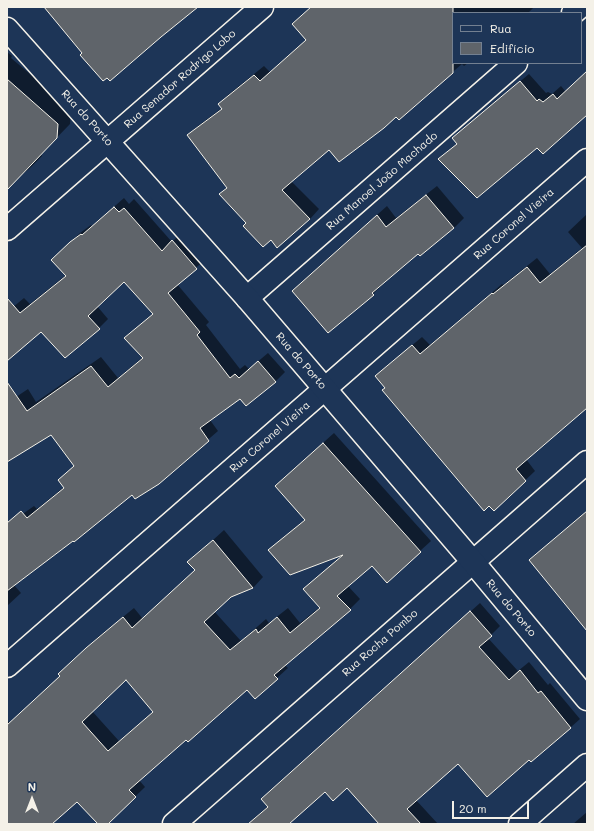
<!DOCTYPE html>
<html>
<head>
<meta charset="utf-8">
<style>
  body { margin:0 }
  #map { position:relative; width:594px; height:831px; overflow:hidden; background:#1d3557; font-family:Mali,sans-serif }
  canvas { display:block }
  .frame { position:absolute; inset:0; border:8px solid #f4f1e8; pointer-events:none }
  .legend { position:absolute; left:452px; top:12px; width:130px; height:52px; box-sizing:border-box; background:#1d3557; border:1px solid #738091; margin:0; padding:5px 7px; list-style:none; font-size:12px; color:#f4f1e8 }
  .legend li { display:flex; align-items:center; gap:8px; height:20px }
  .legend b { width:20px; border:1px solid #738091 }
  .north { position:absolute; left:12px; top:779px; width:40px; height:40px; -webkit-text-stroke:3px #1d3557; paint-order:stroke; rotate:0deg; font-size:11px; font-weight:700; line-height:16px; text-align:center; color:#f4f1e8 }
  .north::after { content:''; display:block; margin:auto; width:14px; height:18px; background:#f4f1e8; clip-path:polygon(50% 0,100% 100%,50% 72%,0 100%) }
  .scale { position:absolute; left:452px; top:801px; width:77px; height:18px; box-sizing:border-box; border:2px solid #f4f1e8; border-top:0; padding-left:5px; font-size:12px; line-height:14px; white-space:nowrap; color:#f4f1e8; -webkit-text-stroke:3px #1d3557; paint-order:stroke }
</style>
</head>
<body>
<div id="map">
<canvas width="594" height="831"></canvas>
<div class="frame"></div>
<ul class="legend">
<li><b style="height:5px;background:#1d3557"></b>Rua</li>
<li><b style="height:11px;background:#5f646a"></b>Edifício</li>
</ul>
<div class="north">N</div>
<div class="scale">20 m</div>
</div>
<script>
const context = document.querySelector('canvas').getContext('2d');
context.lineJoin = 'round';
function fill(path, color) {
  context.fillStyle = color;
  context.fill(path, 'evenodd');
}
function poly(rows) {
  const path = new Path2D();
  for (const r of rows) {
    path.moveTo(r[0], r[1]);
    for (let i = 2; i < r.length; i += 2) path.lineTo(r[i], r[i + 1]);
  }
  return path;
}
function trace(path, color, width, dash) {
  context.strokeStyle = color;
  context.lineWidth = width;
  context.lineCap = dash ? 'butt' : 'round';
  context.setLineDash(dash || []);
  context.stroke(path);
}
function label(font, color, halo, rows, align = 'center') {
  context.font = font + ' Mali,sans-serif';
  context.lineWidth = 3;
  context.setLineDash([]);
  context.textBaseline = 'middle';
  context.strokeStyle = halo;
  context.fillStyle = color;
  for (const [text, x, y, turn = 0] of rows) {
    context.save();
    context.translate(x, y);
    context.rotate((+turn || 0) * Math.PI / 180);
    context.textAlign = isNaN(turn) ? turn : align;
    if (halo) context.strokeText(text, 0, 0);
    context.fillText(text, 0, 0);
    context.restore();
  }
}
fill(poly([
  [311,7,534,7,528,13,453,13,453,63,468,63,464,66,462,64,399,118,396,116,329,149,291,181,319,209,310,219,271,239,248,223,221,194,227,187,188,135,198,126,222,108,219,104,228,95,264,66,270,72,307,39,293,24],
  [7,52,12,56,11,58,43,85,71,111,70,124,41,154,42,156,29,169,7,186],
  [587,72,587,115,581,120,538,147,440,159,458,143,462,130,529,74,546,93,548,92,552,94,561,86,566,92],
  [437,186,464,218,454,228,420,255,418,253,382,283,383,284,373,294,303,281,387,206,396,218],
  [124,198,129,204,134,199,172,242,182,232,206,259,177,284,209,322,206,325,240,369,245,365,249,369,268,353,285,372,276,381,246,405,240,398,210,420,218,431,158,483,132,493,14,585,21,593,7,606,7,525,34,506,37,509,64,487,75,465,51,433,7,461,7,406,13,399,28,389,36,402,101,357,118,378,143,357,126,338,154,313,124,281,97,306,108,319,99,328,41,330,7,349,7,312,24,298,30,304,66,275,62,251,80,233,91,225,92,226],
  [587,214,587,407,526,459,535,471,494,510,386,387,386,367,422,337,430,345,502,284,503,285,537,258,550,274,582,248,568,232],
  [334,433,431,541,387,581,372,565,348,586,360,599,350,609,285,665,288,668,255,698,247,689,186,738,139,780,145,787,107,824,99,824,77,800,50,824,7,824,7,720,10,723,61,676,70,664,97,638,134,608,143,619,196,570,189,562,224,530,263,577,253,588,231,596,214,611,241,641,266,619,269,623,288,608,300,623,320,607,304,589,343,554,280,540,306,519,286,476],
  [126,679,154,711,119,741,92,711],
  [587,511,587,630,530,560],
  [480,603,500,626,488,638,518,671,529,662,548,685,550,683,580,719,571,727,532,760,530,758,458,762,416,800,438,824,376,824,379,822,347,787,325,791,288,824,248,824,268,806,271,790],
  [587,812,587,824,573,824]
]), '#0007');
const building = poly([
  [44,7,198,7,161,37,110,81,107,78,103,81,80,55,82,53,44,7],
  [311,7,453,7,453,73,399,120,396,117,384,128,339,162,329,150,282,190,310,219,277,248,271,240,263,247,243,226,246,223,219,194,227,188,187,135,222,109,218,104,254,75,260,81,306,40,292,24,311,7],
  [587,71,587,115,543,154,537,148,477,198,438,159,457,144,452,138,520,81,537,101,539,99,543,102,553,94,557,99,587,71],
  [7,79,58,124,57,138,7,190,7,79],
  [426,195,454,228,420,256,418,254,372,293,374,295,328,333,292,291,377,215,386,227,426,195],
  [114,207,119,212,124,208,162,251,172,240,197,269,168,293,200,332,197,335,230,378,235,374,239,378,258,361,276,382,246,406,240,399,200,428,209,441,159,484,135,499,132,495,74,542,73,541,7,591,7,523,21,511,27,518,64,488,58,480,74,466,51,435,7,462,7,382,27,411,91,366,108,387,143,358,124,338,153,314,124,282,88,316,100,329,65,358,41,332,7,361,7,298,20,313,66,276,51,260,70,242,81,234,82,235,114,207],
  [587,245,587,408,516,469,526,481,494,511,489,506,484,511,382,390,385,388,375,376,412,345,420,354,492,293,493,294,527,267,540,283,587,245],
  [323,443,421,552,387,583,372,566,337,596,351,610,274,675,278,679,255,699,247,690,188,742,186,740,129,790,136,797,108,824,98,824,77,802,52,824,7,824,7,725,60,676,58,674,86,648,123,617,132,628,195,570,187,562,213,540,253,588,231,597,204,622,230,650,256,629,258,633,277,617,290,633,320,608,303,589,343,555,290,575,268,550,305,520,275,486,323,443],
  [126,680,153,712,108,751,82,722,126,680],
  [587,511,587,631,529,560,587,511],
  [470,611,492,636,479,647,509,680,520,670,538,693,541,691,571,728,531,762,529,760,487,797,458,764,407,809,421,824,379,824,347,788,333,801,325,792,289,824,248,824,268,807,261,799,470,611]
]);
fill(building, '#5f646a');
trace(building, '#f4f1e8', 1);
const minor = poly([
  [573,13,580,7],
  [247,298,516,63],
  [7,666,587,160],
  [174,824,587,462],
  [520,824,587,765]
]);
const tertiary = poly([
  [7,29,247,298,473,562,587,699],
  [7,229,262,7]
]);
trace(minor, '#f4f1e8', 25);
trace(tertiary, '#f4f1e8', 25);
trace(minor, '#1d3557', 22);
trace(tertiary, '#1d3557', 22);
label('11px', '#f4f1e8', '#1d3557', [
  ["Rua Senador Rodrigo Lobo",180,79,-41],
  ["Rua do Porto",87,118,48],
  ["Rua Manoel João Machado",382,181,-41],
  ["Rua Coronel Vieira",514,224,-41],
  ["Rua do Porto",301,361,49],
  ["Rua Coronel Vieira",270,437,-41],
  ["Rua do Porto",511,608,50],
  ["Rua Rocha Pombo",380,643,-41]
]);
</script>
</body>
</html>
